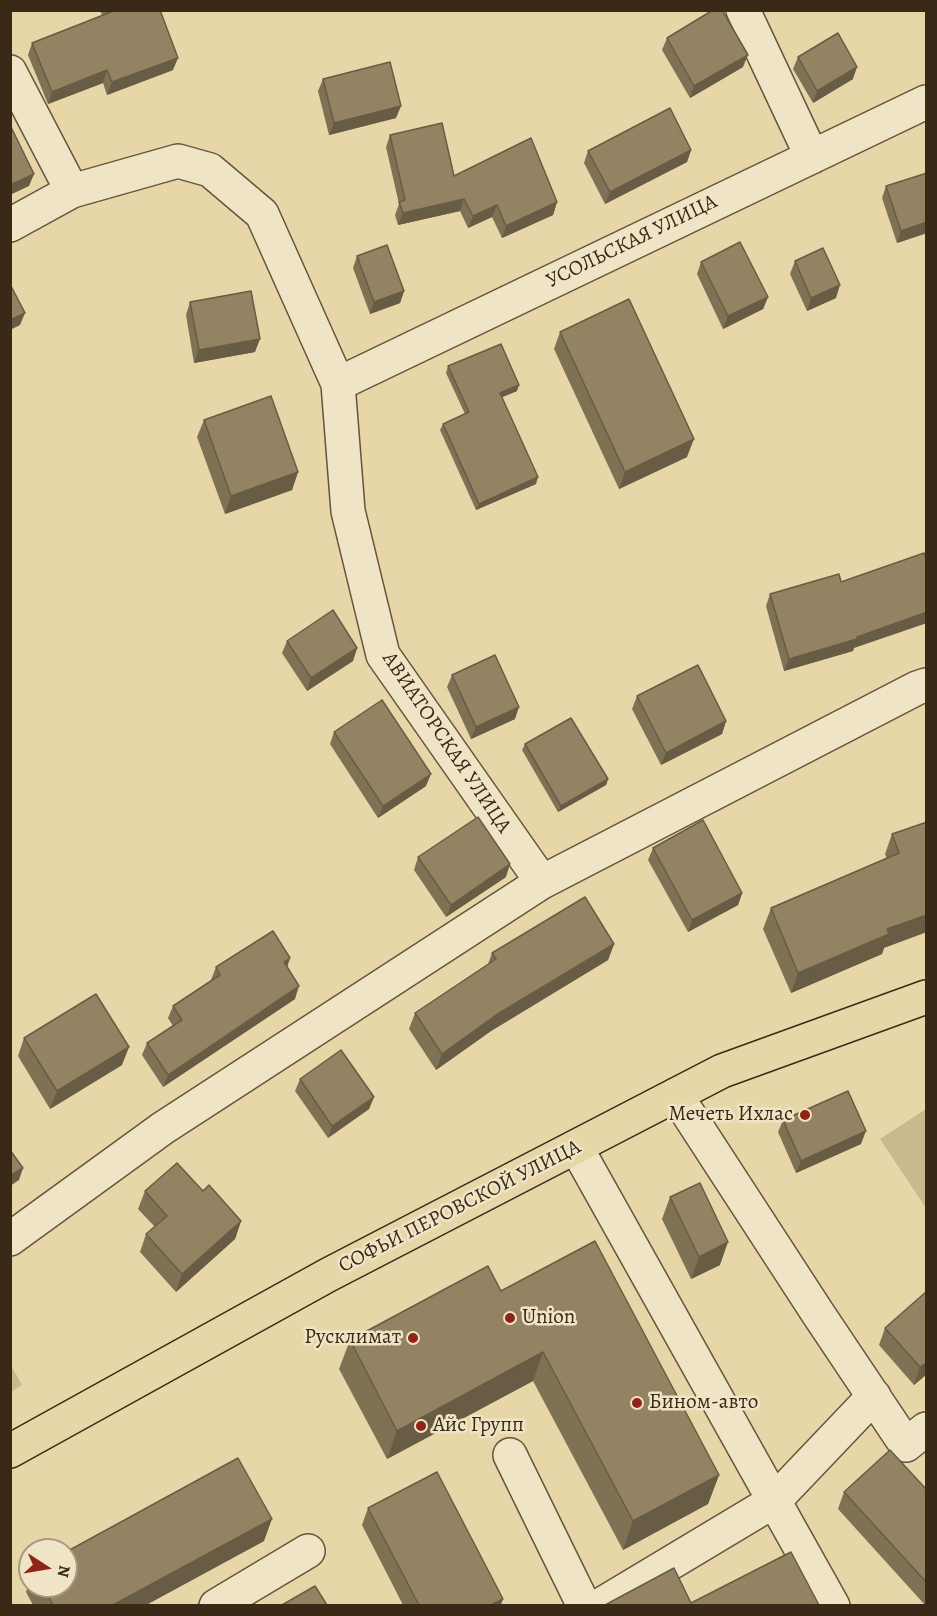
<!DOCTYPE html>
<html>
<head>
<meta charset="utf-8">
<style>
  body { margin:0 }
  #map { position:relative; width:937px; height:1616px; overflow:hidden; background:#e7d6a8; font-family:Alegreya,serif }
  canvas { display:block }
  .frame { position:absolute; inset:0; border:12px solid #3b2917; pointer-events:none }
  .north { position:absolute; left:18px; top:1538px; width:60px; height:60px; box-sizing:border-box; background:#efe4c6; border:2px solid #a79980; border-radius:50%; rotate:102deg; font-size:16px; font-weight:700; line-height:24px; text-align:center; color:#3b2917 }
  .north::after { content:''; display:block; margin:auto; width:21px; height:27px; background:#8f2418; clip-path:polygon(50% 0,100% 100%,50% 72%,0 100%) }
</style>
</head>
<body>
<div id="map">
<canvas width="937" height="1616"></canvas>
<div class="frame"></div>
<div class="north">N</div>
</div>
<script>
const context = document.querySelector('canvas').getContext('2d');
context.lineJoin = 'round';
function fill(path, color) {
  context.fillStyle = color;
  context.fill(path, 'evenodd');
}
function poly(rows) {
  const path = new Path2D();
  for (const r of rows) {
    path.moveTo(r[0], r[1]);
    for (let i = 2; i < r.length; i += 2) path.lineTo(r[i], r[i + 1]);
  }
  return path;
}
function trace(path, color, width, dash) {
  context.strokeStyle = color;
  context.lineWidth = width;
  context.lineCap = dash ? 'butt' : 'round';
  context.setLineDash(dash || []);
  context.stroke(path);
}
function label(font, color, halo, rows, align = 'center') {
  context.font = font + ' Alegreya,serif';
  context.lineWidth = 5;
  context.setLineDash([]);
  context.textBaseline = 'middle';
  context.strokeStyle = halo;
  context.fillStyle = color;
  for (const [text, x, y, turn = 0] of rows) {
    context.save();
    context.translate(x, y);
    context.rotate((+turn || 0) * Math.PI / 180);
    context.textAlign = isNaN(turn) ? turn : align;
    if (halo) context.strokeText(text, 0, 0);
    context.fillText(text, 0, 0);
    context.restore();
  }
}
fill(poly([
  [926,1109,926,1208,880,1139],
  [11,1365,22,1385,11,1392,10,1392]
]), '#cab98f');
const minor = poly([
  [743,10,812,157],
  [10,72,72,191],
  [10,225,72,191,178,161,210,170,262,214,338,384,348,511,383,655,542,882],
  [338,384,926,102],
  [676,1095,817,1312,906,1445,926,1429],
  [576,1147,833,1606],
  [10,1239,163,1128,542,882,917,688,926,685],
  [510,1455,584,1606],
  [216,1606,308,1551],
  [599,1606,774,1501,874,1396]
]);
const major = poly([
  [10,1451,328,1275,722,1071,926,997]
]);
trace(minor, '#66543b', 36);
trace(major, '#3b2917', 36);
trace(minor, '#efe4c6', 33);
trace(major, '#e7d6a8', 33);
fill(poly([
  [100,10,159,10,173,70,107,95,103,83,48,104,28,55,32,43,102,15],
  [667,38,743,67,690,98,662,50],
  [798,57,853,79,813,103,793,69],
  [323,79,396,118,329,135,318,91],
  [390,135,454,176,557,202,553,215,502,238,492,217,468,228,460,211,398,225,395,215,399,204,386,147],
  [691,150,687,162,605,204,584,163,588,151],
  [927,173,927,233,897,243,882,198,886,186],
  [357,256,404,291,400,303,370,314,353,268],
  [795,261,836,298,807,311,790,274],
  [701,262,768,297,763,309,723,329,697,274],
  [190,302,255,352,194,363,186,315],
  [560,332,687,457,619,489,554,349],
  [448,366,517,391,502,397,536,484,476,510,440,430,443,424,465,414,446,373],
  [204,420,298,472,292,490,225,514,197,437],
  [770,594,854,648,853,651,784,671,766,606],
  [287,641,357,648,353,661,307,691,282,653],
  [452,675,515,719,471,739,447,687],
  [637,696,726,721,722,734,661,765,632,709],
  [334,732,426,786,378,818,330,744],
  [525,744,608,779,606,785,558,812,522,750],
  [927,822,882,954,791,993,763,929,771,908,887,859,885,854,892,834],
  [653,848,742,893,738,905,688,932,648,860],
  [418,857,506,877,446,917,414,870],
  [614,944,608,960,491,1031,436,1070,409,1029,415,1013,488,964,492,953],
  [216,967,287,967,295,999,163,1087,142,1055,147,1043,173,1026,168,1018,173,1006,212,980,211,980],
  [24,1038,122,1065,50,1109,18,1056],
  [300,1079,374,1097,369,1109,328,1138,295,1091],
  [783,1120,861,1144,796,1173,778,1132],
  [145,1191,203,1191,241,1221,235,1239,176,1292,140,1252,146,1234,155,1227,138,1209],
  [670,1197,720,1265,691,1279,662,1219],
  [501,1291,719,1475,708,1504,623,1550,533,1381,387,1459,339,1369,350,1340],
  [927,1291,927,1374,914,1385,879,1345,885,1328],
  [927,1490,927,1605,925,1605,838,1509,844,1492],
  [368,1508,501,1605,403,1605,362,1525],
  [264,1541,146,1605,33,1605,26,1592,30,1580,30,1586,66,1586]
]), '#7f7154');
fill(poly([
  [748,55,743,67,690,98,694,86],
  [178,58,173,70,107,95,112,82],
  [857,67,853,79,813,103,817,91],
  [107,70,103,83,48,104,52,92],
  [401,106,396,118,329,135,334,123],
  [691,150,687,162,605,204,610,192],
  [34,174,29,186,10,195,10,185],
  [464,199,460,211,398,225,403,213],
  [557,202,553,215,502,238,506,226],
  [497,205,492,217,468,228,473,216],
  [927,222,927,233,897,243,901,231],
  [840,285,836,298,807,311,811,298],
  [404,291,400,303,370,314,374,302],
  [768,297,763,309,723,329,728,316],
  [25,313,20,325,10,330,10,320],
  [260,339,255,352,194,363,199,350],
  [519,385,517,391,498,399,500,393],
  [694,439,687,457,619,489,625,472],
  [298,472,292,490,225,514,231,496],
  [538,477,536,484,476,510,479,504],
  [927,612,927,623,854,648,853,651,784,671,789,659,857,637],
  [357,648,353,661,307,691,311,678],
  [519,707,515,719,471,739,476,727],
  [726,721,722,734,661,765,666,753],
  [431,774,426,786,378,818,383,806],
  [608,779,606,785,558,812,561,806],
  [510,864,506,877,446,917,451,905],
  [742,893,738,905,688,932,692,920],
  [927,915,927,932,884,948,882,954,791,993,798,973,887,929],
  [614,944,608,960,491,1031,436,1070,442,1054,496,1015],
  [290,958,286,971,284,962],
  [299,986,295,999,163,1087,168,1075],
  [129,1047,122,1065,50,1109,57,1091],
  [374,1097,369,1109,328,1138,332,1126],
  [866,1131,861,1144,796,1173,801,1161],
  [23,1168,19,1180,10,1186,10,1176],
  [241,1221,235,1239,176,1292,182,1274],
  [728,1242,720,1265,691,1279,699,1257],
  [543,1352,533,1381,387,1459,397,1431],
  [927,1362,927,1374,914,1385,920,1367],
  [719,1475,708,1504,623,1550,633,1521],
  [272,1519,264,1541,146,1605,113,1605],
  [503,1599,501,1605,491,1605]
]), '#685c45');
const building = poly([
  [110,10,160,10,178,58,112,82,107,70,52,92,32,43,111,12,110,10],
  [713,10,722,10,748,55,694,86,667,38,713,10],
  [838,33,857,67,817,91,798,57,838,33],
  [390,62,401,106,334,123,323,79,390,62],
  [670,108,691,150,610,192,588,151,670,108],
  [442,123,454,176,531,138,557,202,506,226,497,205,473,216,464,199,403,213,399,202,405,200,390,135,442,123],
  [10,125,34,174,10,185,10,125],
  [927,173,927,222,901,231,886,186,927,173],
  [740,242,768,297,728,316,701,262,740,242],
  [387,245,404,291,374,302,357,256,387,245],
  [823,248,840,285,811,298,795,261,823,248],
  [10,284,25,313,10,320,10,284],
  [251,291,260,339,199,350,190,302,251,291],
  [629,299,694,439,625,472,560,332,629,299],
  [501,344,519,385,500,393,538,477,479,504,443,424,469,412,448,366,501,344],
  [271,396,298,472,231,496,204,420,271,396],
  [924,553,927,561,927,612,857,637,857,639,789,659,770,594,839,574,841,582,924,553],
  [333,610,357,648,311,678,287,641,333,610],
  [495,655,519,707,476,727,452,675,495,655],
  [698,665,726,721,666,753,637,696,698,665],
  [382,700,431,774,383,806,334,732,382,700],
  [571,718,608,779,561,806,525,744,571,718],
  [478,817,510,864,451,905,418,857,478,817],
  [703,820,742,893,692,920,653,848,703,820],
  [927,822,927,915,887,929,889,934,798,973,771,908,899,853,892,834,927,822],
  [585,897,614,944,496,1015,442,1054,415,1013,496,959,492,953,585,897],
  [273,931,290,958,284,962,299,986,168,1075,147,1043,182,1020,173,1006,220,975,216,967,273,931],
  [96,994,129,1047,57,1091,24,1038,96,994],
  [341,1050,374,1097,332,1126,300,1079,341,1050],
  [848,1091,866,1131,801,1161,783,1120,848,1091],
  [10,1150,23,1168,10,1176,10,1150],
  [177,1163,203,1191,209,1185,241,1221,182,1274,146,1234,167,1216,145,1191,177,1163],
  [700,1183,728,1242,699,1257,670,1197,700,1183],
  [595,1241,719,1475,633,1521,543,1352,397,1431,350,1340,488,1266,501,1291,595,1241],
  [927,1291,927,1362,920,1367,885,1328,927,1291],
  [890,1450,927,1490,927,1583,844,1492,890,1450],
  [238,1458,272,1519,113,1605,53,1605,43,1586,66,1586,66,1552,238,1458],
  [437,1472,503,1599,491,1605,419,1605,368,1508,437,1472],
  [791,1552,819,1605,605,1605,674,1568,691,1603,791,1552],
  [315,1586,327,1605,282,1605,315,1586]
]);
fill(building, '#948362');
trace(building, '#685c45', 1.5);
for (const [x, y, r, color] of [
  [805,1115,6,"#8f2418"],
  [510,1318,6,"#8f2418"],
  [413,1338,6,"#8f2418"],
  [637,1403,6,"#8f2418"],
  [421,1426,6,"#8f2418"]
]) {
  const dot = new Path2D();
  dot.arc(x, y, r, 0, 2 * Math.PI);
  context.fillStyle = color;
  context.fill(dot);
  trace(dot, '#efe4c6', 2);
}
label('21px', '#3b2917', '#efe4c6', [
  ["УСОЛЬСКАЯ УЛИЦА",632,242,-26],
  ["АВИАТОРСКАЯ УЛИЦА",446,743,56],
  ["СОФЬИ ПЕРОВСКОЙ УЛИЦА",460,1207,-27]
]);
label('21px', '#3b2917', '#efe4c6', [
  ["Мечеть Ихлас",793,1115,"right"],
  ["Union",522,1318],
  ["Русклимат",401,1338,"right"],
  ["Бином-авто",649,1403],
  ["Айс Групп",433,1426]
], 'left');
</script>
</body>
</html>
